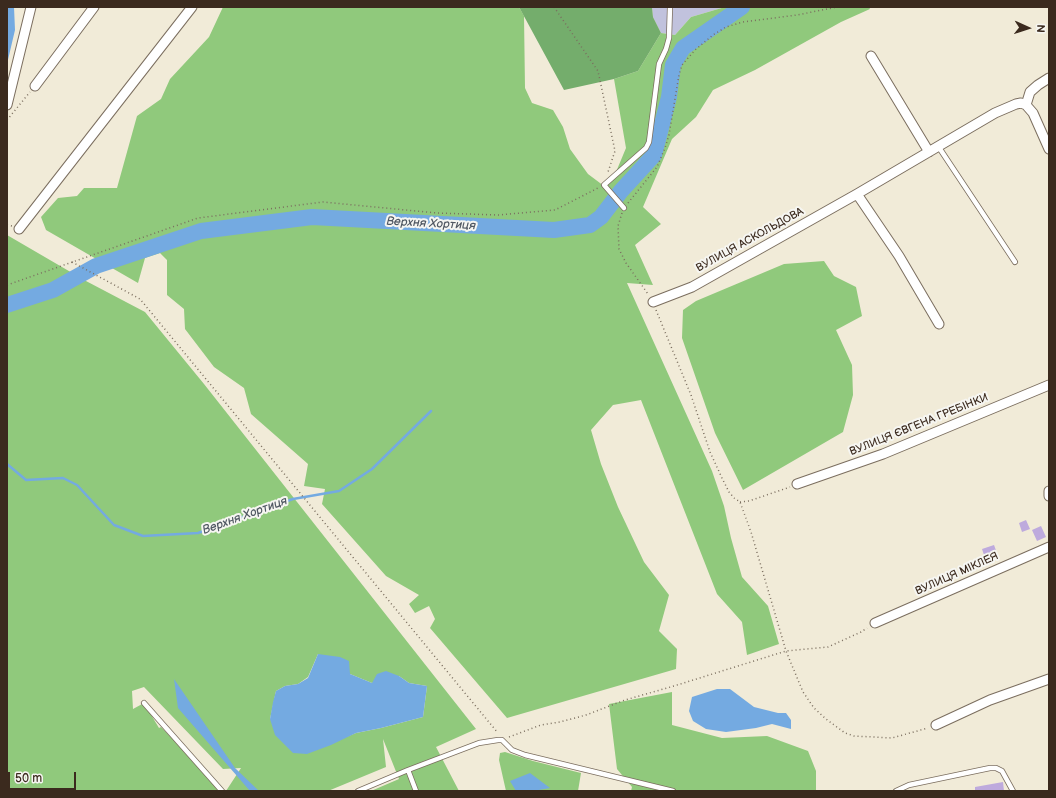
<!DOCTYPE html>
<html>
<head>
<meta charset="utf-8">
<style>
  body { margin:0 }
  #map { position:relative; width:1056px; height:798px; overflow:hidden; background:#f1ebd8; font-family:"Balsamiq Sans",sans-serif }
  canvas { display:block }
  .frame { position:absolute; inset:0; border:8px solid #3b2a1e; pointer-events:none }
  .north { position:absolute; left:1008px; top:8px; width:40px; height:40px; -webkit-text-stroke:3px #f6f6f2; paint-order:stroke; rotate:93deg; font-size:11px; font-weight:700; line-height:16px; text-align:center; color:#3b2a1e }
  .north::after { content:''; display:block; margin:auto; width:14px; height:18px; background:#3b2a1e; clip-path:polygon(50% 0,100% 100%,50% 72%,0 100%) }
  .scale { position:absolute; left:8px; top:772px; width:68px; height:18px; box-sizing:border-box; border:2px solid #3b2a1e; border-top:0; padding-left:5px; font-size:12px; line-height:14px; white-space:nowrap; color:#3b2a1e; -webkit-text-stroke:3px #f6f6f2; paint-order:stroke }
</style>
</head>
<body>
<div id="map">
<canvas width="1056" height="798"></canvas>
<div class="frame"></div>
<div class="north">N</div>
<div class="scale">50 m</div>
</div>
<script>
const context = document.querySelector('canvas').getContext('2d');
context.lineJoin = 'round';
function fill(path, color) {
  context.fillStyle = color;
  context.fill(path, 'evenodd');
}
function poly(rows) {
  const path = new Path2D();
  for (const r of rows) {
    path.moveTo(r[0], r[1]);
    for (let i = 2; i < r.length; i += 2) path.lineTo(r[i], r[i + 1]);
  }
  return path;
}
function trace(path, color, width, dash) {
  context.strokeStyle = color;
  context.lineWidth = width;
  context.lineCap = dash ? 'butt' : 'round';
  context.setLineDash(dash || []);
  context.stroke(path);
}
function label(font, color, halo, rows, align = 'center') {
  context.font = font + ' "Balsamiq Sans",sans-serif';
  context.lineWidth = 4;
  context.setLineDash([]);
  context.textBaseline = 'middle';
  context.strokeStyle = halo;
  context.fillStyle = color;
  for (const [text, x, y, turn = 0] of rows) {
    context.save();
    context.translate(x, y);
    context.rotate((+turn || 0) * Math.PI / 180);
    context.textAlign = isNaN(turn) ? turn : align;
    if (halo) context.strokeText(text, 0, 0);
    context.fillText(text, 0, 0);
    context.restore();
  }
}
fill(poly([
  [652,7,725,7,691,17,675,35,661,33,653,17]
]), '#c1c2dd');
fill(poly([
  [223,7,519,7,524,16,525,88,532,103,553,110,563,127,570,149,588,174,604,186,616,172,626,148,614,79,638,71,661,33,675,35,691,17,725,7,869,7,870,9,841,22,755,70,713,90,696,117,672,139,643,207,661,224,635,245,653,285,627,283,712,471,724,506,731,538,742,577,768,606,779,644,747,655,742,622,717,594,641,400,613,405,591,430,601,464,618,507,644,562,669,595,659,631,677,649,676,669,507,718,430,628,435,619,429,606,415,613,409,604,419,595,386,576,322,504,325,489,304,486,308,464,251,414,244,388,214,367,185,329,184,309,167,295,167,260,160,253,145,258,138,283,46,230,41,217,58,198,77,196,84,188,117,188,137,116,161,99,170,79,209,37],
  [7,235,86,281,145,312,204,384,476,729,436,747,459,791,371,791,399,779,383,739,386,767,328,791,226,791,241,768,223,769,144,687,132,691,133,709,144,703,159,728,161,727,223,791,7,791],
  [318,654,350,674,372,683,399,676,409,683,427,686,423,717,381,728,356,733,346,737,270,719,276,691,285,686,298,684,308,677],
  [824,261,834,276,856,287,862,316,836,330,852,365,853,395,843,432,743,490,715,433,682,338,683,310,696,301,784,264],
  [672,692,672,725,722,738,767,736,808,751,816,771,816,791,631,791,632,787,617,769,609,704],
  [505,752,533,761,581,773,578,791,506,791,499,760,500,753]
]), '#90c97c');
fill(poly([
  [519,7,652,7,653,17,661,33,638,71,614,79,564,90]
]), '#74ad6c');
fill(poly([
  [7,7,14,7,15,30,7,64],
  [318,654,340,657,349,661,350,674,372,683,377,674,386,671,399,676,409,683,427,686,423,717,381,728,356,733,331,745,307,754,293,753,275,735,270,719,273,702,276,691,285,686,298,684,308,678],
  [174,679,235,768,259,791,250,791,178,708],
  [717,689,730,689,754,707,778,713,786,713,791,720,791,729,772,724,756,728,726,732,706,729,693,721,689,711,692,697],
  [530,773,550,788,533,791,516,791,510,781]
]), '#74aae1');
trace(poly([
  [7,464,26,480,63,478,77,485,114,525,143,536,198,533,293,499,339,491,372,469,431,411]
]), '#74aae1', 2.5);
trace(poly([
  [7,305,53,290,96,266,201,231,312,217,554,230,590,225,601,217,621,191,654,155,669,97,673,65,683,48,742,7]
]), '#74aae1', 16);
fill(poly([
  [1026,520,1030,529,1022,532,1019,523],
  [1041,526,1046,537,1037,541,1032,530],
  [994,545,998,556,986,561,982,549],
  [1003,782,1004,791,975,791,975,787]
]), '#beaadd');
const lane = poly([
  [938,146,1015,262],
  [624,208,604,185,646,148,649,142,659,64,666,49,669,38,670,7],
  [144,703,222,791],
  [408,770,416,791],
  [358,791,408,770,479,743,498,740,502,740,512,750,525,755,673,791],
  [896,791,909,785,990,768,996,768,1002,771,1013,791]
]);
const street = poly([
  [871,56,929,152],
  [35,86,94,7],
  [7,105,31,7],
  [1026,105,1033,113,1049,149],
  [857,194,899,256,939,324],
  [19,229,192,7],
  [653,302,692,287,857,194,995,113,1016,104,1021,103,1026,105,1030,92,1038,85,1049,78],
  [797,484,883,454,1049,385],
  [1049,491,1049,496],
  [875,623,1049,547],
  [936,725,990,700,1049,679]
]);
trace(lane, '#7b6e5f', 6);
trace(street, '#7b6e5f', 11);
trace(poly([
  [554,7,598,71,615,151,608,172],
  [7,120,30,92],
  [628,203,657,167,665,148,669,135,679,75,682,65,695,50,713,35,726,27,743,22,797,15,837,7],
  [622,213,618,226,619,249,626,263,648,294],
  [7,225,12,226],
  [72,262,140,299,488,721,498,733],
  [7,285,198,218,323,202,437,213,498,215,555,210,598,188],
  [656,310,691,395,710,452,722,478,729,492,734,498,740,502,751,532,786,651,803,692,814,708,826,719,845,733,854,736,892,738,928,728],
  [740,502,749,501,790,487],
  [509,737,541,725,560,722,586,715,625,700,674,686,786,651,828,647,861,632,867,628]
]), '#7b6e5f', 1.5, [1, 3]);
trace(lane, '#fff', 4.5);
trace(street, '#fff', 9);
label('11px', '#3b2a1e', '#f6f6f2', [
  ["ВУЛИЦЯ АСКОЛЬДОВА",750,240,-29],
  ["ВУЛИЦЯ ЄВГЕНА ГРЕБІНКИ",919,425,-22],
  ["ВУЛИЦЯ МІКЛЕЯ",957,574,-24]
]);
label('italic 12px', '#4f5762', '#f6f6f2', [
  ["Верхня Хортиця",431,224,3],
  ["Верхня Хортиця",245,516,-20]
]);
</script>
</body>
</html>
